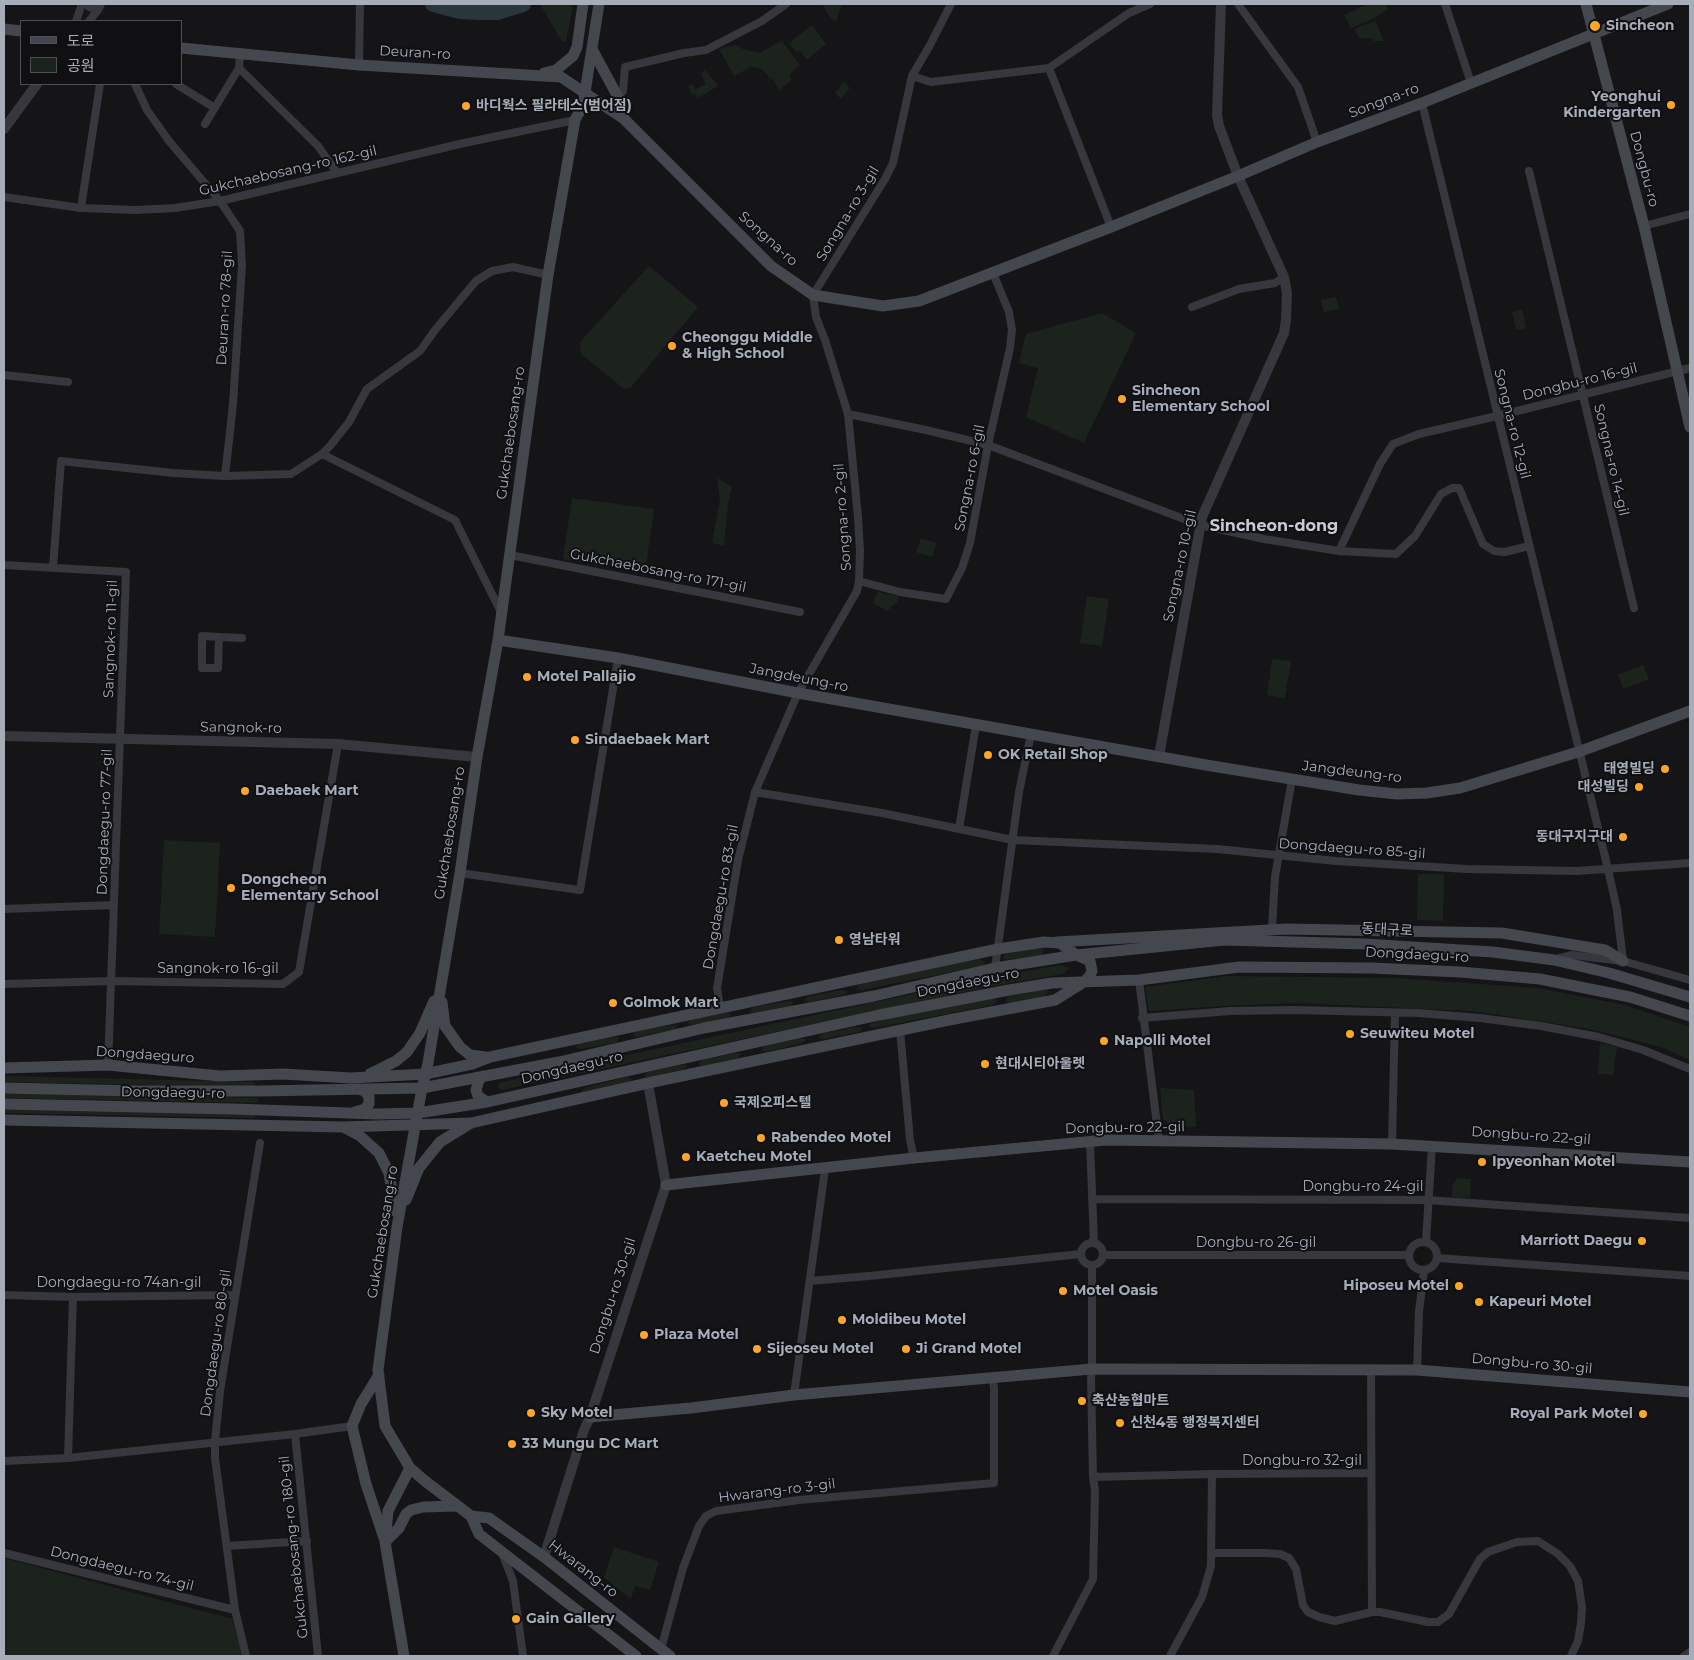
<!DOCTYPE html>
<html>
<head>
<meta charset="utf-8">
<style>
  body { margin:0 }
  #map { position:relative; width:1694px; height:1660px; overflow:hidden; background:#151518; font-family:Montserrat,"Noto Sans KR",sans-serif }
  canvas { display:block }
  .frame { position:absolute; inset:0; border:5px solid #a6adb9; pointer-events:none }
  .legend { position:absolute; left:20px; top:20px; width:162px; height:65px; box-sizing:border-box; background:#101013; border:1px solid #4c4f55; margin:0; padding:6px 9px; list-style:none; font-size:15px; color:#a6adb9 }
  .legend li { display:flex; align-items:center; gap:10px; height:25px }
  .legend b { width:25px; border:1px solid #4c4f55 }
</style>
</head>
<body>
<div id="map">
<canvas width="1694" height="1660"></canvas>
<div class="frame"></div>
<ul class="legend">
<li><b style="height:6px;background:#44474d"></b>도로</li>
<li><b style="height:14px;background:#1b231c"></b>공원</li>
</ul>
</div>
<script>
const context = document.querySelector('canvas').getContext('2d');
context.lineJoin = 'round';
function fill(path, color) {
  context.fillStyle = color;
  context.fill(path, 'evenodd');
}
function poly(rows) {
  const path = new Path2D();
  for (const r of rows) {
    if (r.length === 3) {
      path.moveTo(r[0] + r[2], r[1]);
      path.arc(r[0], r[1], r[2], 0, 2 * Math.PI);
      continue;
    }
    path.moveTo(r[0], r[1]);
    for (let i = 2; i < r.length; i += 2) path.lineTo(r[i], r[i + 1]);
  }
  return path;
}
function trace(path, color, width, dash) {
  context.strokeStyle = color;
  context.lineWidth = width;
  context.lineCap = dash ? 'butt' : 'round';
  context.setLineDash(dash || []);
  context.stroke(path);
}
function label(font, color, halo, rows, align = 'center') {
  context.font = font + ' Montserrat,"Noto Sans KR",sans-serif';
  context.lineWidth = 4;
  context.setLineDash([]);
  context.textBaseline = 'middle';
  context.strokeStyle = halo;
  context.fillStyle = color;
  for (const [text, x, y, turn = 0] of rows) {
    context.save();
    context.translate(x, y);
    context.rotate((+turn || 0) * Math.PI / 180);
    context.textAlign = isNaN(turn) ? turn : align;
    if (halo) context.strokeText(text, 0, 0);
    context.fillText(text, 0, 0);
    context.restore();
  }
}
fill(poly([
  [540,4,573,4,566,42,561,40],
  [822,4,842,4,836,22,831,19],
  [1368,4,1386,4,1388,9,1375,18,1351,28,1344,15],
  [1375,21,1384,41,1374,41,1373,39,1359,38,1355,29],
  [812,25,826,44,807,60,800,51,797,53,789,43],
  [782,41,800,65,789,75,792,80,779,90,773,79,770,80,767,74,759,68,751,67,734,76,719,49,736,45,743,49,759,53],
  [705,70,718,86,698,98,696,95,692,94,688,86,692,84,695,89,706,84,701,74],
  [844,82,850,88,841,99,835,93],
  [649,266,698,307,631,387,624,389,581,354,580,342],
  [1336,297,1339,309,1324,312,1321,300],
  [1522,309,1526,328,1516,330,1512,312],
  [1102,313,1136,333,1084,443,1026,417,1038,368,1019,363,1026,334],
  [717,478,732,487,728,503,724,546,712,543,720,501],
  [572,498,654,509,645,573,563,559],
  [921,538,937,543,932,557,916,552],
  [878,592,898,596,897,602,887,611,873,603],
  [1087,596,1109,599,1102,646,1080,643],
  [1272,659,1291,661,1285,698,1267,695],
  [1643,665,1649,679,1624,689,1618,675],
  [164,840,220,843,215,937,159,934],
  [1418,874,1444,874,1443,921,1417,920],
  [1039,948,1045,949,1041,955,1008,960,1002,959,1005,954],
  [978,959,986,962,981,966,862,990,856,989,860,984,870,981],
  [1061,965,1069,968,1063,974,992,986,502,1090,499,1088,498,1085,502,1082,992,977],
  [1227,976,1397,978,1538,988,1625,1005,1690,1027,1690,1060,1661,1047,1590,1029,1472,1011,1296,1003,1224,1006,1149,1011,1145,987],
  [842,990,848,991,844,995,808,1002,803,1000,808,996],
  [1042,990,1049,991,1044,997,1011,1003,1005,1001,1009,996],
  [990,998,998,1000,993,1005,874,1028,868,1027,872,1023,883,1019],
  [788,1001,794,1002,790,1006,754,1013,749,1011,754,1007],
  [725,1013,732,1014,728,1018,692,1025,687,1023,692,1019],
  [671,1025,678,1026,673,1030,637,1037,632,1035,637,1031],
  [857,1027,863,1028,859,1032,823,1039,818,1037,823,1033],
  [613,1037,620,1038,616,1043,580,1049,575,1047,580,1043],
  [799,1038,806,1039,802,1043,766,1052,761,1050,765,1045],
  [1600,1043,1617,1047,1613,1075,1598,1074],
  [736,1053,742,1053,738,1058,702,1066,698,1064,702,1060],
  [681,1065,688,1065,684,1069,648,1078,643,1076,648,1072],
  [4,1076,254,1082,256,1085,253,1087,4,1082],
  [627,1077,632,1079,629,1083,587,1093,581,1091,587,1087],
  [1160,1088,1194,1090,1196,1127,1172,1126,1163,1119],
  [4,1092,257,1098,259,1101,256,1103,4,1098],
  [4,1107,254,1113,256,1116,253,1118,4,1113],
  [1456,1178,1471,1179,1470,1198,1452,1197,1453,1183,1455,1183],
  [614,1547,659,1562,650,1590,635,1586,631,1599,604,1578],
  [4,1558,232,1619,242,1656,4,1656]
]), '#1b231c');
trace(poly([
  [433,4,460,11,479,12,497,12,523,4]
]), '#2a363c', 16);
trace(poly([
  [87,4,89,7,98,10],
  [1238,4,1298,87,1317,142],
  [1445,4,1471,83],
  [76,21,82,4],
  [89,21,98,10,101,4],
  [240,54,239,68,318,146,337,173],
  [359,65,360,4],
  [1049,68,1111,227],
  [912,76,931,82,1049,68,1129,13,1150,4],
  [135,84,147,110,169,141,220,201,240,231,242,265,233,404,225,476],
  [176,84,215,108],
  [618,97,623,91,625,67,684,53,706,50,762,21,786,4],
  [1422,103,1608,869,1617,910,1623,961],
  [205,124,239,68],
  [1529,171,1634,608],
  [4,197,81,208,136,210,175,208,220,201,464,143,575,120],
  [81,208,100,84],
  [1644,226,1690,214],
  [1192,307,1239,289,1275,283,1284,277],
  [4,375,68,382],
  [848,414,926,430,988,445,1200,525,1264,539,1339,551,1396,554,1415,536,1441,494,1452,488,1459,488,1483,544,1494,551,1505,552,1529,546],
  [322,454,455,520,501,612],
  [1339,551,1380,464,1393,444,1419,434,1497,416,1690,368],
  [510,555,800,612],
  [4,565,126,572,108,1065],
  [53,568,61,461,173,473,225,476,291,474,322,454,330,446,349,422,367,389,420,351,435,330,476,281,492,271,513,267,548,275],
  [859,581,900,592,946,599,962,568,970,543,988,445,1010,348,1012,330,1009,312,993,273],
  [219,637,218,668,202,668,202,636,219,637,242,638],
  [755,792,882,813,1013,840,1217,849,1336,861,1467,869,1577,871,1690,863],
  [959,829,976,725],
  [460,873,580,890,618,658],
  [4,909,114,905],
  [1272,929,1275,877,1292,779],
  [1556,959,1572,955,1623,961,1690,980],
  [995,968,1019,792,1031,734],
  [1139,980,1159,1141],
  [4,984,112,981,283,984,299,972,338,744],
  [720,1007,717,988,738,860,755,792,798,693,857,591,859,581,860,551,858,517,848,414,825,340,816,317,813,295,885,179,893,163,912,76,930,45,951,4],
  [1142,1018,1230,1011,1294,1010,1419,1013,1480,1018,1541,1026,1599,1037,1643,1050,1690,1069],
  [900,1030,910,1140,914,1158],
  [1090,1141,1094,1243],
  [1392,1144,1395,1013],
  [1092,1199,1427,1200,1690,1218],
  [1423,1256,14],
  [1426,1242,1432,1145],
  [1092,1254,11],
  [1103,1255,1409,1255],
  [1437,1258,1690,1276],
  [810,1281,869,1276,1081,1254],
  [4,1295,73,1297,235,1295],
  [1417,1370,1419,1312,1424,1270],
  [1371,1371,1372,1612],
  [794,1395,825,1169],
  [295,1434,318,1656],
  [68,1458,73,1297],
  [4,1461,68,1458,295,1434,352,1426],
  [1093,1477,1212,1474,1371,1473],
  [227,1546,307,1541],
  [4,1553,235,1610],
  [502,1553,513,1581,523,1656],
  [1212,1553,1265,1553,1280,1554,1289,1558,1296,1569,1303,1605,1308,1612,1319,1617,1335,1621,1372,1612,1380,1612,1428,1622,1438,1622,1449,1614,1480,1559,1488,1552,1517,1542,1538,1541,1558,1554,1570,1566,1578,1581,1582,1607,1581,1623,1578,1641,1571,1656],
  [661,1649,683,1568,699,1526,706,1516,716,1511,799,1500,994,1483,994,1387,992,1378],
  [246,1656,235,1610,215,1458,215,1442,220,1391,260,1143],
  [1053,1656,1093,1579,1095,1491,1093,1477,1091,1378,1092,1369,1092,1265],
  [1170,1656,1202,1597,1211,1566,1212,1474],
  [1684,1656,1690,1652]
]), '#36383d', 8);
trace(poly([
  [4,129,37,84],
  [4,736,338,744,477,757],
  [1159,756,1202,517,1276,351,1284,333,1286,320,1287,293,1284,277,1238,176,1219,126,1217,115,1221,4],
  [544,1557,584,1430,590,1417,666,1185,648,1083]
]), '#36383d', 10);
trace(poly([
  [599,4,583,105,575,120,548,275,498,640,477,757,460,873,428,1063,422,1088,397,1227,378,1370,385,1426,410,1468,425,1481,471,1516,489,1518,544,1557,670,1656],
  [1586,4,1644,226,1690,427],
  [4,29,21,31],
  [181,48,359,65,561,77,624,119,771,266,813,295,883,306,919,301,1111,227,1238,176,1317,142,1422,103,1668,4],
  [592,49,618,97,624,119],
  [544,73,556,70,573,56,577,47,583,4],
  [498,640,618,658,798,693,1206,765,1359,790,1397,794,1427,793,1460,788,1578,752,1690,711],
  [1057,942,1286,929,1502,933,1605,950,1623,961],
  [442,1002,445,1026,460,1047,470,1055,486,1057],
  [4,1068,108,1065,220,1076,283,1074,351,1078,425,1074,472,1064,490,1057,998,949,1044,942,1060,943,1076,955,1090,961,1092,971,1089,977,1084,982,1055,1000,949,1020,648,1083,471,1123,343,1127,4,1120],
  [370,1074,396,1061,407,1052,420,1033,434,1001],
  [483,1076,479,1080,476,1090,478,1096,487,1102],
  [4,1088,139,1091,261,1091,422,1088,559,1062,704,1028,874,996,995,968,1076,955,1224,940,1365,944,1493,952,1554,960,1609,973,1690,997],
  [4,1104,233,1109,377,1114,418,1113,487,1102,879,1015,1009,990,1052,983,1139,980,1239,967,1371,968,1460,972,1540,979,1630,997,1690,1016],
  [355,1112,365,1109,369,1104,369,1097,365,1091,358,1089],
  [345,1128,360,1136,379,1153,389,1173,395,1211],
  [666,1185,914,1158,1106,1140,1392,1144,1690,1162],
  [406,1200,419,1168,440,1142,471,1123],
  [379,1375,361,1404,352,1426,366,1484,384,1538],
  [590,1417,691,1408,794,1395,1092,1369,1417,1370,1690,1392],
  [471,1516,479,1534,636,1656],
  [385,1542,399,1528,406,1514,411,1510,423,1507,457,1506],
  [404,1656,385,1542,388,1511,410,1468]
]), '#44474d', 11);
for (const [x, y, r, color] of [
  [1595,26,6,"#ffa626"],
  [1671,105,5,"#ffa626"],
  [466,106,5,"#ffa626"],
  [672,346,5,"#ffa626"],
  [1122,399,5,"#ffa626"],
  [527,677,5,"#ffa626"],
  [575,740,5,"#ffa626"],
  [988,755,5,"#ffa626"],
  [1665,769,5,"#ffa626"],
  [1639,787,5,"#ffa626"],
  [245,791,5,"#ffa626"],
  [1623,837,5,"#ffa626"],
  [231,888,5,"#ffa626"],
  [839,940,5,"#ffa626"],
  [613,1003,5,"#ffa626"],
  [1350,1034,5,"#ffa626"],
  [1104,1041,5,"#ffa626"],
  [985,1064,5,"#ffa626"],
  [724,1103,5,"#ffa626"],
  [761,1138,5,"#ffa626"],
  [686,1157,5,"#ffa626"],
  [1482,1162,5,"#ffa626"],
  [1642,1241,5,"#ffa626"],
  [1459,1286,5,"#ffa626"],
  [1063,1291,5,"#ffa626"],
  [1479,1302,5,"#ffa626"],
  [842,1320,5,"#ffa626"],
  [644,1335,5,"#ffa626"],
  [757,1349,5,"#ffa626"],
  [906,1349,5,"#ffa626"],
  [1082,1401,5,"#ffa626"],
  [531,1413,5,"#ffa626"],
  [1643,1414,5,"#ffa626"],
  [1120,1423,5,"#ffa626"],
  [512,1444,5,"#ffa626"],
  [516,1619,5,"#ffa626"]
]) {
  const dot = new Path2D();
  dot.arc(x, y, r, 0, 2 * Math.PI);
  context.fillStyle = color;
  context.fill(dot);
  trace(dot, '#101013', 2);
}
label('bold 14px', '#a6adb9', '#101013', [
  ["Sincheon",1606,26],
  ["Yeonghui",1661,97,"right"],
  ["Kindergarten",1661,113,"right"],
  ["바디웍스 필라테스(범어점)",476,106],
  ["Cheonggu Middle",682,338],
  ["& High School",682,354],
  ["Sincheon",1132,391],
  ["Elementary School",1132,407],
  ["Motel Pallajio",537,677],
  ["Sindaebaek Mart",585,740],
  ["OK Retail Shop",998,755],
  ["태영빌딩",1655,769,"right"],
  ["대성빌딩",1629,787,"right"],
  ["Daebaek Mart",255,791],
  ["동대구지구대",1613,837,"right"],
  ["Dongcheon",241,880],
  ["Elementary School",241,896],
  ["영남타워",849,940],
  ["Golmok Mart",623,1003],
  ["Seuwiteu Motel",1360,1034],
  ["Napolli Motel",1114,1041],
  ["현대시티아울렛",995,1064],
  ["국제오피스텔",734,1103],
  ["Rabendeo Motel",771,1138],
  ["Kaetcheu Motel",696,1157],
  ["Ipyeonhan Motel",1492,1162],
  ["Marriott Daegu",1632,1241,"right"],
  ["Hiposeu Motel",1449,1286,"right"],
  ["Motel Oasis",1073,1291],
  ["Kapeuri Motel",1489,1302],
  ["Moldibeu Motel",852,1320],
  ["Plaza Motel",654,1335],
  ["Sijeoseu Motel",767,1349],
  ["Ji Grand Motel",916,1349],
  ["축산농협마트",1092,1401],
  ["Sky Motel",541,1413],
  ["Royal Park Motel",1633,1414,"right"],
  ["신천4동 행정복지센터",1130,1423],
  ["33 Mungu DC Mart",522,1444],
  ["Gain Gallery",526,1619]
], 'left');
label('14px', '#a6adb9', '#101013', [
  ["Deuran-ro",415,53,3],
  ["Songna-ro",1384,101,-21],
  ["Dongbu-ro",1644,169,75],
  ["Gukchaebosang-ro 162-gil",288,171,-13],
  ["Songna-ro 3-gil",848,214,-59],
  ["Songna-ro",768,239,42],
  ["Deuran-ro 78-gil",225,308,-87],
  ["Dongbu-ro 16-gil",1580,382,-14],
  ["Songna-ro 12-gil",1512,424,76],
  ["Gukchaebosang-ro",511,433,-82],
  ["Songna-ro 14-gil",1611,460,77],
  ["Songna-ro 6-gil",970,478,-79],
  ["Songna-ro 2-gil",843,517,-94],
  ["Songna-ro 10-gil",1180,566,-78],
  ["Gukchaebosang-ro 171-gil",658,571,11],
  ["Sangnok-ro 11-gil",111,639,-88],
  ["Jangdeung-ro",799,678,11],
  ["Sangnok-ro",241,728,1],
  ["Jangdeung-ro",1352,772,7],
  ["Dongdaegu-ro 77-gil",105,822,-88],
  ["Gukchaebosang-ro",450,833,-81],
  ["Dongdaegu-ro 85-gil",1352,849,4],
  ["Dongdaegu-ro 83-gil",721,897,-80],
  ["동대구로",1387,930,3],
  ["Dongdaegu-ro",1417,955,3],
  ["Sangnok-ro 16-gil",218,969],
  ["Dongdaegu-ro",968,983,-11],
  ["Dongdaeguro",145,1055,4],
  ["Dongdaegu-ro",572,1068,-13],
  ["Dongdaegu-ro",173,1093,1],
  ["Dongbu-ro 22-gil",1125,1128,-1],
  ["Dongbu-ro 22-gil",1531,1136,4],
  ["Dongbu-ro 24-gil",1363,1187],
  ["Gukchaebosang-ro",383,1232,-81],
  ["Dongbu-ro 26-gil",1256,1243],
  ["Dongdaegu-ro 74an-gil",119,1283],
  ["Dongbu-ro 30-gil",613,1296,-72],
  ["Dongdaegu-ro 80-gil",216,1343,-82],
  ["Dongbu-ro 30-gil",1532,1364,5],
  ["Dongbu-ro 32-gil",1302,1461],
  ["Hwarang-ro 3-gil",777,1491,-7],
  ["Gukchaebosang-ro 180-gil",294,1547,-96],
  ["Dongdaegu-ro 74-gil",122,1569,14],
  ["Hwarang-ro",583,1569,38]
]);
label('bold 16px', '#c8ccd4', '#101013', [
  ["Sincheon-dong",1274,526]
]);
</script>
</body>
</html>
